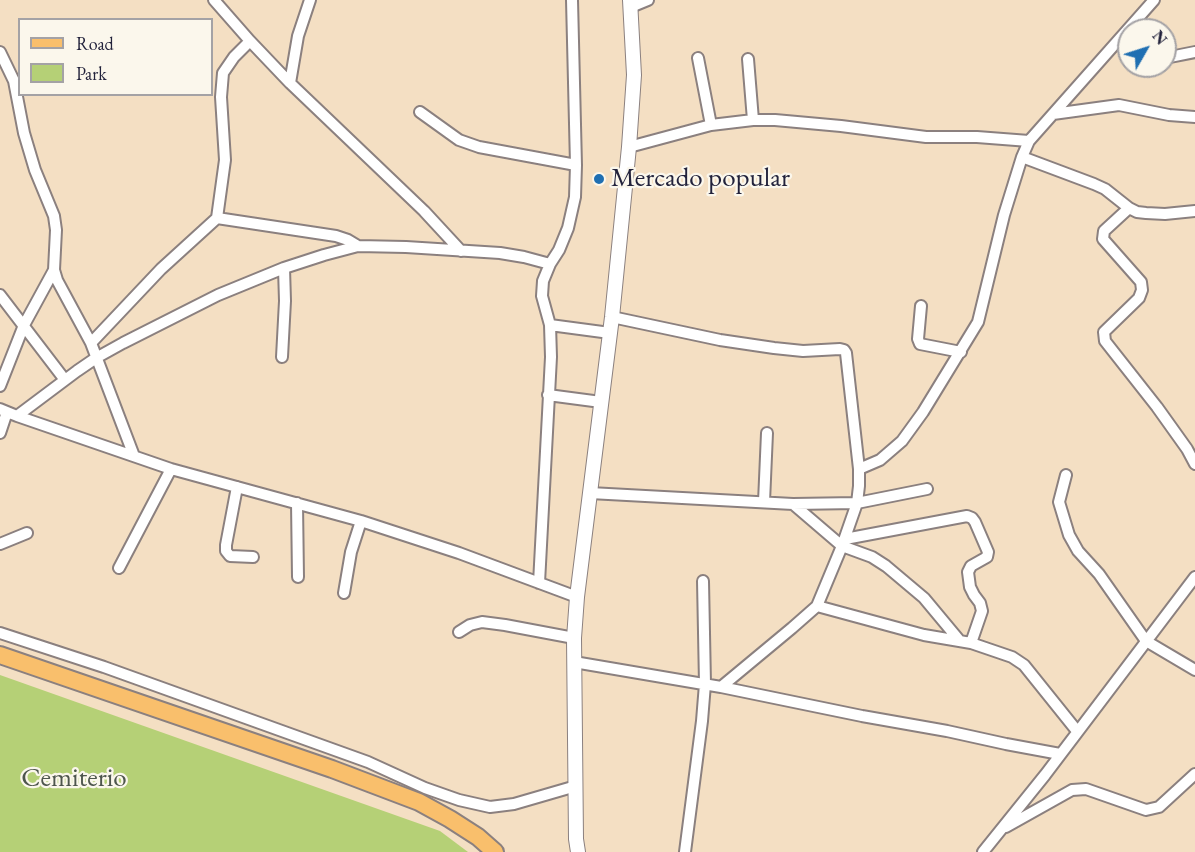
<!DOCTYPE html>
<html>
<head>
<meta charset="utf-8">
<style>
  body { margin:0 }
  #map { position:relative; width:1195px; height:852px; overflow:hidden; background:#f4dfc3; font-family:"EB Garamond",serif }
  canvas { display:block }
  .legend { position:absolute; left:18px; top:18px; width:195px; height:78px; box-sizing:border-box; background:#fbf7ec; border:2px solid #a4a2a5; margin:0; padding:8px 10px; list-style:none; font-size:18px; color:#22223b }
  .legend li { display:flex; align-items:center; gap:12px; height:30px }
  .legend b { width:30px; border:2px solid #a4a2a5 }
  .north { position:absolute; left:1117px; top:18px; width:60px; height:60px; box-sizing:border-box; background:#fbf7ec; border:2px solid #a4a2a5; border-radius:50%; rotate:51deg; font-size:16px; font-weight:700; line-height:24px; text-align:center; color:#22223b }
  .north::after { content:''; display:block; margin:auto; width:21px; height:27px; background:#1f6fb2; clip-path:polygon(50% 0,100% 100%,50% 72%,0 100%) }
</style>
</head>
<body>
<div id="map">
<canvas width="1195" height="852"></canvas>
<ul class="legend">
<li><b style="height:8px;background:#f9bf6c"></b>Road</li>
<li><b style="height:16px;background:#b5d076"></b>Park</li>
</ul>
<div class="north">N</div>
</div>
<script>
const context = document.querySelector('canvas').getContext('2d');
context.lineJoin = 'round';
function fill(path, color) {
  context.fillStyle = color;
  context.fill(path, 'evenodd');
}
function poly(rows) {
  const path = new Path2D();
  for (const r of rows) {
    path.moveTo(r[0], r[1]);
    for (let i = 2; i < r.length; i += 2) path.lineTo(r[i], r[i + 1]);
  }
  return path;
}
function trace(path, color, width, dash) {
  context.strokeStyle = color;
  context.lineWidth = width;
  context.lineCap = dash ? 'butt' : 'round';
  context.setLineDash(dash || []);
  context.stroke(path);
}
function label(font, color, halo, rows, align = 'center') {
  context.font = font + ' "EB Garamond",serif';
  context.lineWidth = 4.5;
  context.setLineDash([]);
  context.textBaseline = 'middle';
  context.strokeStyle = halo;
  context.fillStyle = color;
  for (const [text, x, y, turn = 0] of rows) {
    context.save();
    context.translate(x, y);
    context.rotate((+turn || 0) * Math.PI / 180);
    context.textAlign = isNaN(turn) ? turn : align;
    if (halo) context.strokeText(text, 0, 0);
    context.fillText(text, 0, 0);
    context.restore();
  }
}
fill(poly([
  [0,675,440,831,468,852,0,852]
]), '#b5d076');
const minor = poly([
  [214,0,250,41,290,83,424,211,461,251],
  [631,7,648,0],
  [0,52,14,81,24,133,35,170,54,216,56,230,54,270,57,280,91,343],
  [698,58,711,125],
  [1165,58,1195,52],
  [748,59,753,120],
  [290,83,298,36,310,0],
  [420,112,459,140,479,147,576,165],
  [1053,114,1119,105,1169,115,1195,117],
  [629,147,711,125,753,120,775,120,841,126,926,137,977,137,1029,141],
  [1022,157,1094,184,1105,189,1129,208,1137,212,1146,213,1165,214,1195,211],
  [1129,208,1104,231,1103,239,1141,282,1142,290,1139,298,1104,332,1105,341,1157,407,1187,449,1195,464],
  [217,218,336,236,348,240,358,246],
  [0,295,65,380],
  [921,306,918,339,920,344,961,352],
  [612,317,720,340,774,348,803,351,840,349,844,350,846,353,859,469,859,486,857,503,842,546,817,606,792,628,721,687],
  [550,325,610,333],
  [282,357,285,301,284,268],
  [0,386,24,325,54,270],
  [548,395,601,402],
  [0,409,17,416,171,469,361,521,459,553,577,597],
  [17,416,77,371,96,358,123,343,218,295,284,268,324,255,358,246,406,247,500,253,524,257,550,264],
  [0,433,7,412],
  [134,456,91,343,161,269,217,218,225,160,221,97,223,73,234,57,250,41],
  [859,469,880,460,902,441,923,412,978,322,1004,215,1022,157,1029,141,1154,0],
  [1066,475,1059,502,1069,535,1078,551,1099,574,1146,641,1195,670],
  [237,487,226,545,226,551,230,556,253,557],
  [590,493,793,504,857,503,927,489],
  [764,502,767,433],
  [297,503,298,577],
  [793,504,842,546,872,557,886,566,924,598,959,640],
  [845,539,967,516,972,518,975,522,988,552,987,557,971,566,968,572,970,587,974,595,980,603,982,611,971,643],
  [0,544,27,533],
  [119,568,171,469],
  [539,583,551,357,550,325,542,296,543,281,550,264,559,250,568,228,575,197,576,165,572,0],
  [344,593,351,552,361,521],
  [817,606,924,635,971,643,1012,657,1024,665,1077,731],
  [459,632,470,625,482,622,505,625,574,638],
  [0,633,104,667,368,762,425,788,459,800,490,807,514,804,576,786],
  [574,662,721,687,862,716,947,731,1006,744,1060,754],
  [1006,827,1072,790,1086,789,1146,810,1159,807,1195,774],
  [685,852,702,721,705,684,703,581],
  [983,852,1045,775,1195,577]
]);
const tertiary = poly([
  [578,852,576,839,574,638,577,597,612,317,629,147,634,75,630,0]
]);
const primary = poly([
  [0,655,332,769,419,802,450,819,478,837,495,852]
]);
trace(minor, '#8b807f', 14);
trace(tertiary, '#8b807f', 16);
trace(primary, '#8b807f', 20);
trace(minor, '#fff', 10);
trace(tertiary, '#fff', 14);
trace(primary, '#f9bf6c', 16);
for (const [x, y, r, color] of [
  [599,179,6,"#1f6fb2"]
]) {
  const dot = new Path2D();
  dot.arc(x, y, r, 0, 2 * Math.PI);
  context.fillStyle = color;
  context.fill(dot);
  trace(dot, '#fbf7ec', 2);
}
label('27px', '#22223b', '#fbf7ec', [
  ["Mercado popular",611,179]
], 'left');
label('27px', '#4e564d', '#fbf7ec', [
  ["Cemiterio",74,779]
]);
</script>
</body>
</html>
